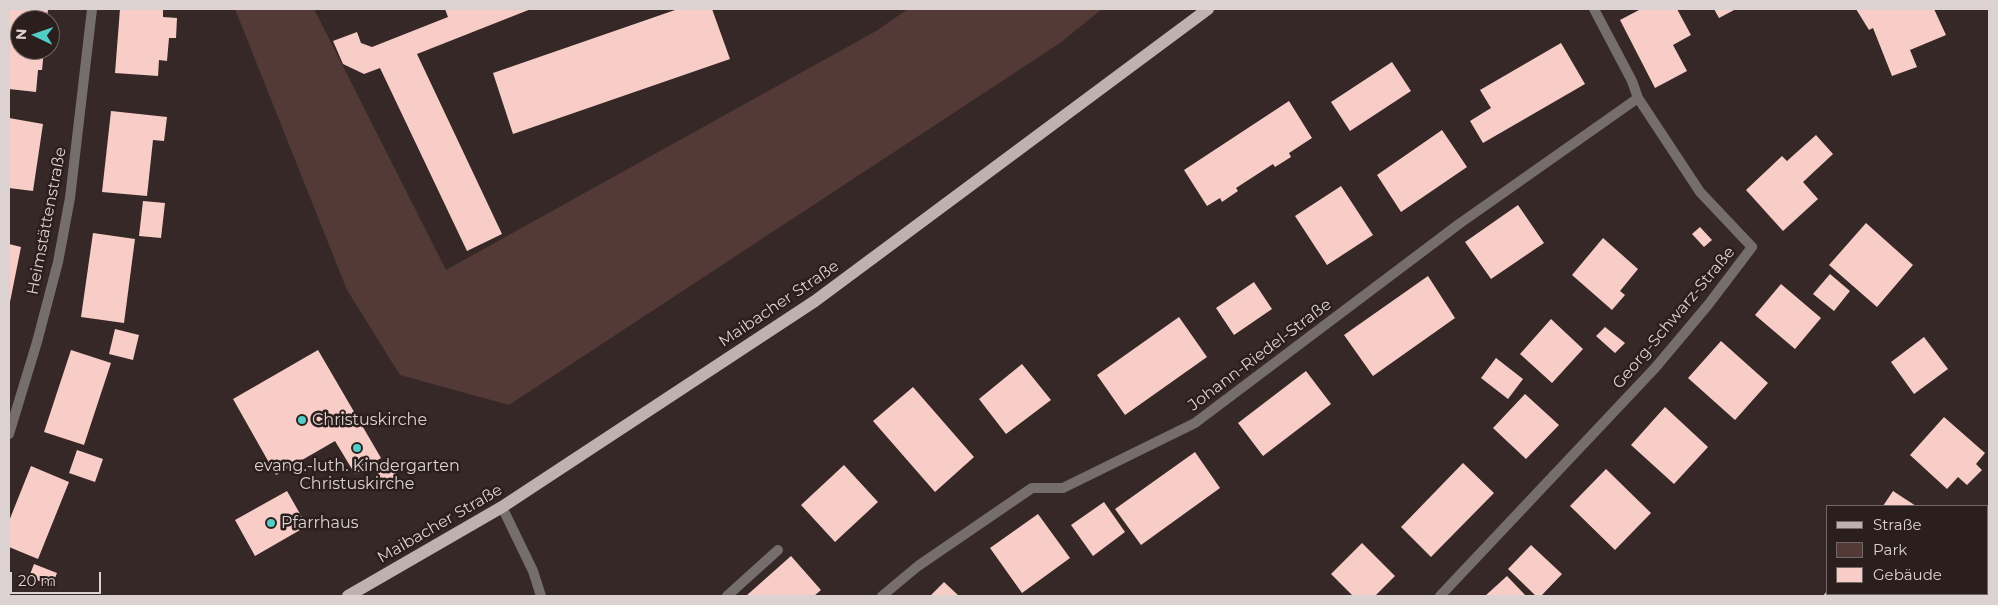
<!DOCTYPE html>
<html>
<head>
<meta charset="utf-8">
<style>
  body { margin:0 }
  #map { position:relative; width:1998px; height:605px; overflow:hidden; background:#362827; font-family:Montserrat,sans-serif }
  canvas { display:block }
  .frame { position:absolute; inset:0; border:10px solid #dbd2d1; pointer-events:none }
  .legend { position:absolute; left:1826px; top:505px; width:162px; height:90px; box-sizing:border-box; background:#2b1f1d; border:1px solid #716765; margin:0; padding:6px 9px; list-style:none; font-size:15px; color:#dbd2d1 }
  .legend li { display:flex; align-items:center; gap:10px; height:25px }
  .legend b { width:25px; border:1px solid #716765 }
  .north { position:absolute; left:10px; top:10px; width:50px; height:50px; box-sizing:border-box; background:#2b1f1d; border:1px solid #716765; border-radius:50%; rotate:273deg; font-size:14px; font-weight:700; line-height:20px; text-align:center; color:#dbd2d1 }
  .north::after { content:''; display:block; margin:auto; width:18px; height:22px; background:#54cdc8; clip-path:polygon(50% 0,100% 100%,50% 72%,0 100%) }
  .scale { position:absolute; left:10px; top:572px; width:91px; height:22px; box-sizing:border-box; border:2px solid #dbd2d1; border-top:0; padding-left:6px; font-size:15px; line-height:18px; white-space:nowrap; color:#dbd2d1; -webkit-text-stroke:4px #2b1f1d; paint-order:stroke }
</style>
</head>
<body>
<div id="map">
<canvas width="1998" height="605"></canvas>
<div class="frame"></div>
<ul class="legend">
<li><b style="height:6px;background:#bfb1ae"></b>Straße</li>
<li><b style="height:14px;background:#533a36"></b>Park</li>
<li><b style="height:14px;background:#f9cdc7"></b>Gebäude</li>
</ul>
<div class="north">N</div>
<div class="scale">20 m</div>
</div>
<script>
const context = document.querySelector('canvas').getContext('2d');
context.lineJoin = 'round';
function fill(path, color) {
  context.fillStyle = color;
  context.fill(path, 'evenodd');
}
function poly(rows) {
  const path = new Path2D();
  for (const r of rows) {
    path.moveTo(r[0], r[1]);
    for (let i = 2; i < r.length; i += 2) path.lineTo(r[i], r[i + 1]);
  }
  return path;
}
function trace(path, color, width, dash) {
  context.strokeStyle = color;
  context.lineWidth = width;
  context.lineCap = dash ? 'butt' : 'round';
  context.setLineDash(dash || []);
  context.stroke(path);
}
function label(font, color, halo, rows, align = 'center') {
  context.font = font + ' Montserrat,sans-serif';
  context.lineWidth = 5;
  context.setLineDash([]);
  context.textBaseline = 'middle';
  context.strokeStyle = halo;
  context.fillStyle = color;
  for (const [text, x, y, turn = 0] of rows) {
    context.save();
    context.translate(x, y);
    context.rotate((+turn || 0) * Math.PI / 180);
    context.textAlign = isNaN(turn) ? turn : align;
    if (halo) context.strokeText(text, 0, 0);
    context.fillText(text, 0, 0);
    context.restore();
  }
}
fill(poly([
  [235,9,314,9,446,270,876,31,908,9,1102,9,1060,43,509,405,400,375,347,290]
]), '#533a36');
fill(poly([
  [9,9,48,9,47,20,20,20,20,50,44,50,42,70,38,70,36,92,9,89,10,24,9,24],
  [120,9,163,9,163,17,177,18,176,38,169,38,167,61,159,60,158,76,115,73],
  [445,9,531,9,417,54,502,234,467,251,380,68,364,74,343,64,333,41,357,32,361,43,372,47,448,17],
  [678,9,712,9,730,59,513,134,493,73],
  [1641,9,1677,9,1691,35,1673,45,1687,71,1655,88,1620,20],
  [1714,9,1736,9,1719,18],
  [1856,9,1934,9,1946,35,1910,50,1917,67,1892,76,1873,28,1869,30],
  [1561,43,1585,84,1483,143,1470,121,1491,108,1480,90],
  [1392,62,1411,91,1350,131,1331,102],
  [1289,101,1312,138,1289,153,1291,157,1275,167,1273,164,1236,188,1238,191,1222,202,1220,198,1207,206,1184,170],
  [111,111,167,117,164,141,153,140,147,196,102,192],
  [9,118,43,124,33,191,9,188],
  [1442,130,1467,167,1401,212,1377,175],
  [1816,135,1833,154,1803,182,1818,199,1783,231,1746,190,1782,156,1787,161],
  [1341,186,1373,235,1327,265,1295,216],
  [143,201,165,203,161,238,139,236],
  [1518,205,1544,243,1491,279,1465,242],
  [1866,223,1913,265,1877,307,1829,265],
  [1700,227,1712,240,1704,247,1692,234],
  [93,233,135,239,124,323,81,317],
  [1603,238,1638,269,1620,291,1625,295,1612,310,1572,275],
  [9,244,21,247,10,302,9,302],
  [1830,274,1850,291,1834,311,1813,294],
  [1428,276,1455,318,1373,376,1344,335],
  [1254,282,1272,309,1234,335,1216,308],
  [1781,284,1821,318,1795,349,1755,315],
  [1179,317,1207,357,1125,415,1097,375],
  [1551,319,1583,349,1552,383,1520,354],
  [1605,327,1625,343,1615,353,1596,336],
  [115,329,139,335,133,360,109,354],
  [1924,337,1948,369,1914,394,1891,362],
  [1721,341,1768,383,1735,420,1688,378],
  [71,350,111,363,84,445,44,432],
  [318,350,381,458,355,474,335,441,276,475,233,399],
  [1496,358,1523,379,1508,399,1481,378],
  [1022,364,1051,400,1006,434,979,399],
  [1306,371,1331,404,1263,456,1238,423],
  [913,387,974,457,935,492,873,421],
  [1525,394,1559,425,1526,459,1493,428],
  [1665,407,1708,447,1674,484,1631,445],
  [1944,417,1985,453,1976,464,1982,470,1967,485,1958,477,1947,489,1910,455],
  [77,450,103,459,95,482,69,473],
  [1195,452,1220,488,1141,545,1115,509],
  [390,462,399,479,385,487,376,471],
  [1463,463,1494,493,1431,557,1401,527],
  [844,465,878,502,835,542,801,505],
  [31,466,69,482,38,559,9,547,9,521],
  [1606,469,1651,513,1615,550,1570,506],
  [287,491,307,526,255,556,235,520],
  [1893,491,1916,506,1883,506],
  [1104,502,1125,532,1093,556,1071,525],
  [1038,514,1070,558,1022,593,990,548],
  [1362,543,1395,576,1375,596,1353,596,1331,574],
  [1531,545,1562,574,1541,596,1536,596,1508,569],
  [791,556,821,590,814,596,746,596],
  [34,564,57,573,52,586,29,577],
  [1507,576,1526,596,1485,596],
  [944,582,959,596,930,596],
  [1827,591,1827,594,1881,594,1880,596,1823,596]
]), '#f9cdc7');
trace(poly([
  [727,596,778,550]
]), '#766e6d', 10);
trace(poly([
  [9,434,37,342,58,262,70,198,92,9],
  [502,507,533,571,541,596],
  [1987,537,1989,534],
  [882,596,918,566,1032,488,1063,488,1195,423,1459,224,1638,98],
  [1440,596,1655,368,1708,305,1752,247,1700,192,1638,98,1632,81,1594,9],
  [1942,596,1944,594]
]), '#766e6d', 10);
trace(poly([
  [348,596,502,507,815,301,1208,9]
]), '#bfb1ae', 12);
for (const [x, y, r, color] of [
  [302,420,5,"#54cdc8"],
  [357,448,5,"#54cdc8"],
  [271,523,5,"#54cdc8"]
]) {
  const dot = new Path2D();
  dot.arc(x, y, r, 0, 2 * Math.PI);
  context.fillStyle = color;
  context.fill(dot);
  trace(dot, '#2b1f1d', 2);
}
label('16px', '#dbd2d1', '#2b1f1d', [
  ["Heimstättenstraße",47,221,-79],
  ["Maibacher Straße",779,304,-34],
  ["Georg-Schwarz-Straße",1674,318,-50],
  ["Johann-Riedel-Straße",1260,355,-37],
  ["Maibacher Straße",440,524,-30]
]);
label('16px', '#dbd2d1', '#2b1f1d', [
  ["Christuskirche",312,420],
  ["evang.-luth. Kindergarten",357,466,"center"],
  ["Christuskirche",357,484,"center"],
  ["Pfarrhaus",281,523]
], 'left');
</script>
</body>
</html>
